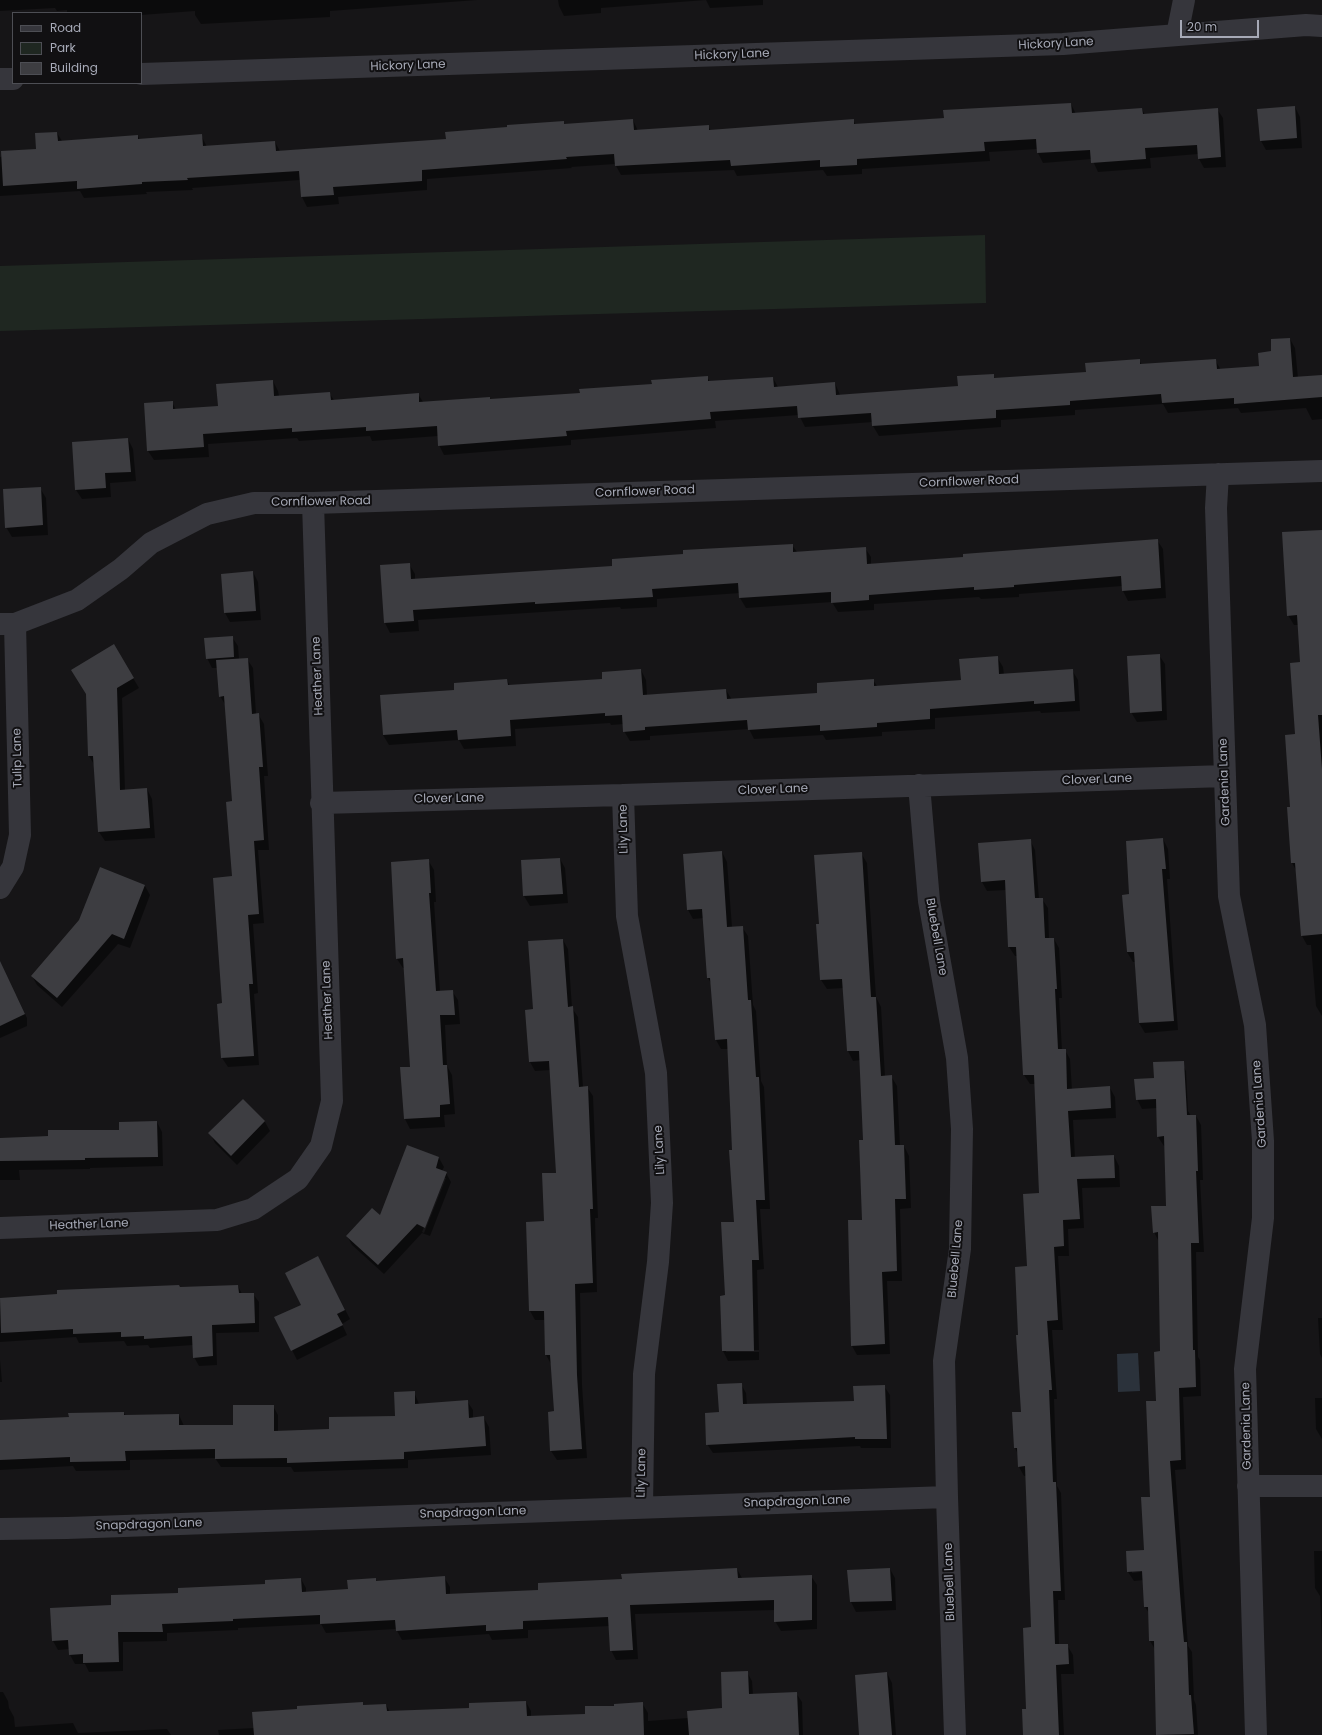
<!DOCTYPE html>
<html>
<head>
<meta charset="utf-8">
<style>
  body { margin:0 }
  #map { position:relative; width:1322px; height:1735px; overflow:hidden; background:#161517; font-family:Poppins,sans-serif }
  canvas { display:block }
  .legend { position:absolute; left:12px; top:12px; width:130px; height:72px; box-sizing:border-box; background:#111012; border:1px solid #4d4e54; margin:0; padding:5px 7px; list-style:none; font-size:12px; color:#a7aab7 }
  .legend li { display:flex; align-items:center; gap:8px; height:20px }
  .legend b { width:20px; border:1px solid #4d4e54 }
  .scale { position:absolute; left:1180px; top:20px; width:79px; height:18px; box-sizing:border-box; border:2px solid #a7aab7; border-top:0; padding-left:5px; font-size:12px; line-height:14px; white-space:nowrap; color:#a7aab7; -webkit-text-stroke:3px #111012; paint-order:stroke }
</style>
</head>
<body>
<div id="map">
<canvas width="1322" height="1735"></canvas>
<ul class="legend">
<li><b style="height:5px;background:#36363c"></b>Road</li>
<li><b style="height:11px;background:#1f2721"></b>Park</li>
<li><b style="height:11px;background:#3d3d41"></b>Building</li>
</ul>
<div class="scale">20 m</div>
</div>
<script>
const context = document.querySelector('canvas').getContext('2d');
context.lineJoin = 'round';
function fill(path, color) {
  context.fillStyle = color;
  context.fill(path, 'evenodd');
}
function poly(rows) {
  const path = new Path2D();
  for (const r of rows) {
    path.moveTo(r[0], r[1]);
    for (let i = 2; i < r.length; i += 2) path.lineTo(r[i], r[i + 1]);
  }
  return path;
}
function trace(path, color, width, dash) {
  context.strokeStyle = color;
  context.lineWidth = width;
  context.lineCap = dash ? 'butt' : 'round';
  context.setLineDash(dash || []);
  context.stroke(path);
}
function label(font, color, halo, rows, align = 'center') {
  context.font = font + ' Poppins,sans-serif';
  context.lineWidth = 4;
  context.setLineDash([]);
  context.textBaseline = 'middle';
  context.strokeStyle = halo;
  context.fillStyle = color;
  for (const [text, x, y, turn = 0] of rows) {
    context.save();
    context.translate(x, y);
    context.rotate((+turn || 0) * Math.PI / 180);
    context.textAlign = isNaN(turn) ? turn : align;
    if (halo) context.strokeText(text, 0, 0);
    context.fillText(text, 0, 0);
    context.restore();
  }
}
fill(poly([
  [985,235,986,303,0,331,0,266]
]), '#1f2721');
fill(poly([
  [1138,1353,1140,1391,1118,1392,1117,1354]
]), '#2b323b');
fill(poly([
  [0,0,477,0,330,11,330,17,201,24,195,15,195,11,141,15,141,13,67,13,67,10,57,11,55,8,0,11],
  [558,0,763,0,763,5,710,8,706,0,601,8,601,13,564,16,559,6],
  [1071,104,1076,114,1142,109,1145,115,1217,109,1223,118,1226,167,1204,168,1199,159,1198,154,1150,158,1151,168,1098,172,1092,159,1043,163,1038,153,1037,149,989,152,990,161,862,169,862,174,827,176,823,170,737,176,734,170,621,175,615,164,571,167,572,168,427,179,427,190,338,197,339,204,307,207,302,197,300,180,192,188,193,190,146,192,147,194,84,198,80,191,0,196,0,157,37,150,57,133,62,141,138,136,140,140,201,135,207,147,275,142,280,151,447,140,563,122,565,125,633,120,638,131,708,126,711,131,853,120,856,125,945,118],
  [1295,107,1300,117,1302,148,1266,150,1261,141],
  [1290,339,1295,348,1298,378,1322,376,1322,419,1312,420,1306,408,1241,413,1238,408,1168,413,1163,404,1075,410,1075,415,1001,420,1001,427,879,436,873,426,873,422,805,427,799,415,715,421,716,428,571,440,571,445,444,455,439,445,438,436,372,441,370,436,299,441,297,438,208,444,209,457,154,460,148,451,172,402,176,410,219,407,273,381,278,391,279,396,329,393,334,400,418,394,423,402,490,398,491,400,581,394,707,377,710,382,773,378,778,387,835,383,840,395,959,387,993,375,995,379,1087,373,1139,360,1142,365,1215,360,1221,370,1260,367,1272,352],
  [128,439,133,449,136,481,110,483,111,497,82,499,76,490],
  [40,488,46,498,48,535,12,537,6,527],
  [1322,531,1322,1022,1322,1016,1316,1006,1311,945,1307,945,1302,936,1297,872,1292,863,1288,808,1292,808,1301,663,1299,625,1294,625,1288,615],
  [1157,540,1163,549,1166,598,1128,601,1123,591,1122,586,1019,594,1019,597,981,599,979,597,874,604,874,610,838,612,832,602,746,608,740,598,740,593,657,599,657,607,621,609,620,607,418,620,419,631,390,633,385,623,381,566,409,564,415,574,415,580,614,567,792,545,797,552,865,548,871,557,871,564,964,558],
  [253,572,258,582,261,620,230,622,225,613],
  [232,637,238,646,239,659,247,659,253,668,256,714,258,714,264,724,268,776,264,776,269,850,258,850,264,923,253,924,258,993,254,994,259,1065,228,1067,222,1058,223,1004,233,877,233,802,226,706,220,696,218,668,212,668,207,658],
  [114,646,139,688,122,698,125,791,147,789,152,799,155,838,105,841,99,832,95,766,89,756],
  [1159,655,1165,664,1167,720,1137,722,1131,712],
  [997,657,1003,667,1004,675,1072,670,1078,680,1080,711,1041,713,1040,711,935,718,935,729,882,732,882,736,826,740,823,735,754,739,749,729,650,736,650,740,630,741,624,731,624,724,611,725,610,723,515,729,516,746,464,749,459,740,389,745,383,735,381,696,455,691,507,680,510,686,603,680,641,670,646,680,647,695,726,690,732,700,818,694,873,680,877,686,962,680],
  [1163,839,1168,849,1170,879,1167,879,1178,1030,1145,1033,1139,1023,1135,962,1133,962,1127,952,1124,895,1131,895],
  [1030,840,1035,850,1039,899,1042,899,1048,908,1049,939,1054,939,1059,948,1062,998,1059,998,1062,1050,1065,1050,1070,1059,1072,1090,1110,1088,1115,1097,1116,1118,1073,1120,1075,1158,1114,1156,1119,1166,1120,1187,1082,1188,1084,1228,1068,1229,1069,1256,1058,1256,1063,1330,1052,1330,1057,1399,1054,1399,1057,1486,1061,1493,1065,1600,1058,1600,1059,1645,1067,1645,1073,1655,1074,1674,1061,1674,1064,1735,1024,1735,1032,1628,1026,1476,1024,1476,1019,1467,1018,1454,1015,1448,1022,1413,1028,1267,1040,1194,1035,1084,1030,1084,1024,1075,1018,956,1015,956,1009,947,1006,890,987,891,982,882],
  [722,852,727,862,732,927,742,927,748,936,753,1005,756,1011,761,1081,764,1087,770,1209,760,1209,764,1269,757,1270,759,1350,726,1350,726,1352,759,1352,759,1360,728,1361,723,1351,721,1297,726,1296,735,1223,734,1151,728,1049,721,1049,716,1040,712,985,708,978,704,918,693,919,688,910],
  [861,853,867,863,876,997,881,1007,885,1077,891,1076,897,1086,900,1146,904,1146,909,1156,911,1208,900,1209,902,1281,887,1281,890,1354,857,1355,852,1346,863,1221,864,1141,861,1060,853,1061,848,1051,844,988,827,989,821,980,820,925],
  [560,859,565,868,568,903,530,906,524,896,522,861],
  [428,860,434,870,436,902,434,902,440,992,452,991,458,1000,460,1024,445,1025,447,1066,452,1075,455,1114,444,1115,445,1127,410,1129,405,1119,411,1068,405,968,403,968,397,959],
  [101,869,145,886,150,895,130,948,118,944,62,1007,37,985,32,976,80,921],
  [563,940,568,949,572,1008,578,1017,583,1087,587,1087,593,1096,598,1218,595,1218,597,1292,580,1293,582,1385,587,1458,557,1460,551,1451,555,1412,551,1364,546,1355,545,1320,535,1320,530,1311,546,1222,557,1174,551,1070,535,1071,530,1062,526,1011,534,1010],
  [0,986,16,995,27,1018,27,1026,0,1038],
  [1181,1062,1186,1071,1188,1111,1191,1116,1196,1116,1201,1125,1203,1180,1200,1180,1204,1252,1196,1252,1198,1357,1200,1360,1201,1396,1183,1397,1186,1469,1175,1470,1188,1646,1192,1652,1194,1700,1196,1705,1198,1735,1158,1735,1156,1651,1150,1641,1149,1613,1145,1607,1144,1580,1134,1581,1128,1572,1145,1551,1151,1498,1161,1352,1159,1242,1154,1232,1167,1207,1165,1146,1164,1146,1158,1137,1157,1108,1142,1109,1137,1099,1155,1079],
  [1147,1570,1147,1571,1132,1573,1132,1571],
  [243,1100,265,1122,270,1131,237,1165,215,1143,210,1133],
  [157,1122,162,1132,163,1166,90,1168,90,1169,19,1170,20,1180,0,1180,0,1139,120,1131],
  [407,1146,439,1158,444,1167,442,1171,446,1173,451,1182,430,1236,422,1233,384,1274,352,1245,347,1236,380,1217],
  [444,1178,446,1178,424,1233,422,1232],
  [323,1267,350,1319,342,1324,347,1335,297,1360,292,1350,302,1305],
  [238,1286,242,1294,253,1294,259,1302,259,1332,216,1333,217,1365,199,1366,194,1357,193,1345,150,1348,148,1345,127,1346,124,1341,79,1343,76,1337,0,1342,0,1299,180,1288],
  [1318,1318,1322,1318,1322,1358,1320,1354],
  [0,1360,2,1382,0,1382],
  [741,1384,746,1393,747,1405,855,1402,884,1386,890,1395,891,1448,861,1448,860,1446,713,1453,707,1444,720,1413],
  [414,1392,419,1404,467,1401,473,1410,473,1418,484,1418,489,1427,491,1455,408,1460,408,1468,294,1472,291,1467,221,1467,215,1458,130,1460,130,1470,76,1471,73,1466,0,1470,0,1421,70,1418,124,1413,126,1416,179,1415,184,1426,234,1426,273,1406,278,1415,278,1432,330,1430,396,1417],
  [1315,1398,1322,1398,1322,1439,1316,1429],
  [1314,1551,1322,1551,1322,1643,1320,1596,1315,1588],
  [737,1569,742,1578,811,1576,817,1585,817,1629,781,1631,775,1621,775,1610,635,1614,638,1659,616,1660,611,1650,610,1626,528,1630,528,1638,492,1640,489,1634,402,1640,396,1629,326,1633,321,1624,238,1628,238,1630,167,1633,167,1641,123,1642,123,1671,89,1672,85,1664,75,1664,70,1655,70,1649,58,1650,53,1641,112,1606,179,1594,266,1585,301,1579,306,1588,306,1593,349,1590,375,1579,377,1582,444,1577,450,1587,450,1595,539,1591,623,1580],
  [890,1569,895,1578,896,1610,856,1612,851,1602],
  [747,1672,752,1681,753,1695,796,1693,802,1702,803,1735,219,1735,218,1730,254,1728,362,1703,364,1706,386,1705,390,1712,471,1709,526,1702,531,1711,531,1717,586,1715,615,1707,642,1703,648,1713,648,1721,688,1718,723,1709],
  [887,1673,892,1683,896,1735,860,1735],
  [0,1692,3,1692,8,1701,9,1708,14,1717,15,1727,73,1723,78,1733,167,1729,171,1735,0,1735]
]), '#0007');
fill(poly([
  [1071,103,1072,113,1142,108,1143,114,1218,108,1221,157,1198,159,1197,145,1145,148,1146,159,1091,163,1090,150,1037,153,1036,139,984,142,985,151,857,159,857,165,820,167,820,160,731,166,730,160,615,166,614,154,566,157,567,159,422,170,422,181,333,187,334,195,301,197,299,171,187,178,188,180,142,182,142,184,77,189,77,181,3,186,1,151,36,149,35,133,57,132,58,141,138,135,138,139,202,134,203,146,275,141,276,151,446,139,445,132,507,127,507,125,564,121,564,124,633,119,634,130,709,125,709,130,854,119,854,124,944,118,943,110],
  [1295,106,1297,138,1260,141,1257,109],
  [1290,338,1293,377,1322,375,1322,397,1234,404,1234,398,1162,403,1161,394,1070,401,1070,405,996,410,996,418,872,426,871,413,798,418,797,406,710,412,711,419,566,431,567,436,438,446,437,426,366,431,366,427,292,432,292,428,203,434,204,447,147,451,144,403,173,401,173,409,218,406,216,384,273,380,274,396,330,392,331,400,419,393,419,402,490,397,490,399,580,393,579,389,652,384,651,380,708,376,708,381,773,377,774,387,835,382,836,395,958,386,957,376,994,374,994,378,1086,372,1085,363,1140,359,1140,364,1216,359,1217,369,1259,366,1258,353,1271,351,1271,339],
  [128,438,131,472,105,473,106,488,75,490,72,442],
  [41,487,43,525,5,528,3,489],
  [1322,530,1322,715,1318,715,1322,769,1322,934,1301,936,1295,863,1291,863,1287,807,1290,807,1285,735,1295,734,1290,663,1300,662,1297,615,1287,616,1282,532],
  [1158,539,1161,588,1122,591,1121,576,1014,585,1014,587,974,590,974,587,869,595,869,600,831,603,831,592,739,598,738,583,652,589,653,597,535,604,535,602,413,610,414,621,384,623,380,565,410,563,411,579,612,566,612,559,683,554,683,550,793,544,793,552,866,547,867,564,963,557,963,554],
  [253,571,256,611,224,613,221,574],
  [233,636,234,657,206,659,204,638],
  [114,644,134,678,117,688,120,790,147,788,150,828,98,832,93,756,88,756,86,694,71,670],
  [1160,654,1162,711,1130,713,1127,656],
  [998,656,999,674,1073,669,1075,701,1034,704,1034,701,930,709,930,719,877,723,877,727,820,731,820,725,748,730,747,720,645,727,645,730,623,732,622,715,605,716,605,713,510,720,511,736,458,740,457,730,383,735,380,695,454,690,454,683,507,679,508,685,602,679,602,672,641,669,643,695,726,689,727,699,817,693,817,683,874,679,874,686,961,680,959,659],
  [248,658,252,714,259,713,263,767,259,767,264,840,254,841,259,914,248,915,253,984,249,984,254,1056,221,1058,217,1004,222,1003,213,878,232,876,226,802,232,801,224,696,219,697,216,660],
  [1163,838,1166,869,1162,869,1174,1021,1139,1023,1134,952,1127,952,1122,895,1129,894,1126,841],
  [1031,839,1035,898,1043,898,1045,938,1054,938,1057,989,1055,989,1058,1049,1066,1049,1067,1089,1110,1086,1111,1108,1068,1111,1071,1157,1114,1155,1115,1178,1077,1179,1080,1219,1063,1220,1064,1246,1054,1247,1058,1320,1047,1321,1052,1390,1049,1390,1053,1482,1056,1482,1061,1591,1053,1591,1055,1644,1068,1644,1069,1664,1056,1665,1059,1735,1023,1735,1022,1709,1026,1709,1023,1628,1031,1627,1025,1466,1018,1467,1017,1448,1014,1448,1012,1412,1021,1412,1016,1335,1018,1335,1015,1267,1027,1266,1023,1194,1039,1193,1034,1075,1023,1075,1016,947,1008,947,1005,880,981,882,978,843],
  [722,851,727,927,743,926,748,1000,751,1000,756,1077,759,1077,765,1200,756,1200,759,1260,752,1260,754,1351,722,1351,720,1296,725,1295,721,1222,734,1222,729,1150,732,1150,727,1039,715,1040,710,978,707,978,702,909,687,910,683,854],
  [862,852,871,997,876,997,881,1076,892,1075,895,1145,904,1145,906,1199,895,1199,897,1271,882,1272,885,1344,851,1346,848,1220,862,1220,859,1140,863,1140,859,1051,847,1051,842,979,820,980,816,924,819,924,814,855],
  [560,858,563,894,523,896,521,860],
  [429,859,431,893,429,893,436,991,453,990,455,1015,440,1015,443,1065,447,1065,450,1104,440,1105,440,1117,404,1119,400,1067,410,1067,403,958,396,959,391,862],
  [100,867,145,885,124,939,112,934,57,998,31,976,79,920],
  [563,939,568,1007,573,1006,579,1087,588,1086,593,1209,590,1209,593,1283,575,1284,577,1375,582,1449,550,1451,548,1412,554,1411,550,1355,545,1355,544,1311,529,1311,526,1222,544,1221,542,1173,556,1173,549,1061,529,1062,525,1010,533,1009,528,941],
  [0,961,25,1014,0,1026],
  [1184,1061,1187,1115,1196,1115,1198,1171,1196,1171,1199,1243,1191,1243,1193,1350,1195,1350,1196,1387,1179,1388,1181,1460,1170,1461,1182,1620,1184,1642,1187,1642,1189,1695,1191,1695,1194,1734,1156,1735,1154,1641,1149,1641,1148,1607,1144,1607,1142,1571,1127,1572,1126,1551,1144,1550,1141,1497,1150,1497,1146,1401,1156,1401,1154,1352,1160,1351,1158,1232,1153,1233,1151,1206,1166,1206,1164,1136,1157,1137,1156,1099,1136,1100,1134,1079,1154,1078,1153,1062],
  [243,1099,265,1121,231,1156,208,1133],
  [157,1121,158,1157,85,1158,85,1160,0,1161,0,1138,48,1136,48,1130,119,1130,119,1122],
  [407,1145,439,1157,436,1168,447,1172,425,1228,417,1224,378,1265,346,1236,372,1208,380,1215],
  [318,1256,345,1310,337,1314,343,1325,291,1351,274,1317,301,1305,285,1273],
  [179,1285,180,1287,238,1285,239,1293,254,1293,255,1323,212,1325,213,1356,193,1358,192,1336,144,1339,144,1336,121,1337,121,1332,73,1334,73,1329,1,1333,0,1298,57,1294,57,1290],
  [742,1383,743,1404,854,1401,853,1386,885,1385,887,1439,855,1439,855,1437,706,1445,705,1413,719,1412,717,1384],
  [415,1391,415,1404,468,1400,469,1418,484,1416,486,1446,404,1452,404,1459,287,1463,287,1458,215,1459,215,1449,125,1451,126,1461,70,1462,70,1457,0,1460,0,1420,69,1417,68,1413,124,1412,124,1415,179,1414,179,1425,233,1425,233,1405,274,1405,274,1431,329,1429,329,1417,395,1416,394,1392],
  [737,1568,738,1578,812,1575,812,1620,774,1622,774,1600,630,1605,633,1650,610,1651,608,1617,523,1621,523,1629,486,1631,486,1625,396,1631,395,1620,320,1624,320,1615,233,1619,233,1621,162,1624,163,1632,118,1632,119,1662,83,1663,83,1654,69,1655,68,1640,52,1641,50,1608,111,1605,111,1595,178,1593,178,1588,265,1584,265,1580,301,1578,302,1592,348,1589,347,1580,376,1578,376,1581,445,1576,446,1594,538,1590,538,1583,622,1579,621,1574],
  [890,1568,892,1601,850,1602,847,1570],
  [748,1671,749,1694,797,1692,799,1735,689,1735,687,1711,722,1708,721,1672],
  [887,1672,892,1735,859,1735,855,1675],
  [526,1701,527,1716,585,1714,585,1706,614,1706,614,1704,643,1702,644,1735,254,1735,252,1712,297,1709,297,1706,363,1702,363,1705,386,1704,387,1711,469,1708,469,1703]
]), '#3d3d41');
trace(poly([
  [1177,35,1184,0],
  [141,74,1063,44,1306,25,1322,26],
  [0,79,13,79],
  [1218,474,1216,508,1229,896,1255,1025,1263,1141,1263,1218,1245,1369,1256,1735],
  [0,624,15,624,77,600,121,569,151,543,207,514,254,503,313,503,1322,471],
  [919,785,929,901,957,1058,962,1129,960,1249,944,1361,947,1497,955,1735],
  [623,795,627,916,656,1073,662,1203,658,1262,644,1374,642,1507],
  [321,803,623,795,1225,776],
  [0,888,13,867,20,835,15,624],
  [0,1228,217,1220,253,1209,298,1179,321,1146,332,1101,313,503],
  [1248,1486,1322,1486],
  [0,1529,67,1528,947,1497]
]), '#36363c', 22);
label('12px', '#a7aab7', '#111012', [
  ["Hickory Lane",1056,44,-3],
  ["Hickory Lane",732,55,-2],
  ["Hickory Lane",408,66,-2],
  ["Cornflower Road",969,482,-2],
  ["Cornflower Road",645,492,-2],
  ["Cornflower Road",321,502,-1],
  ["Heather Lane",318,676,-92],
  ["Tulip Lane",18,758,-91],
  ["Clover Lane",1097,780,-2],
  ["Gardenia Lane",1225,782,-92],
  ["Clover Lane",773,790,-2],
  ["Clover Lane",449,799,-1],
  ["Lily Lane",624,829,-91],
  ["Bluebell Lane",936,937,80],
  ["Heather Lane",328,1000,-92],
  ["Gardenia Lane",1260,1104,-94],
  ["Lily Lane",660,1150,-93],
  ["Heather Lane",89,1225,-2],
  ["Bluebell Lane",956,1259,-85],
  ["Gardenia Lane",1247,1426,-91],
  ["Lily Lane",642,1473,-89],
  ["Snapdragon Lane",797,1502,-2],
  ["Snapdragon Lane",473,1513,-2],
  ["Snapdragon Lane",149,1525,-2],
  ["Bluebell Lane",950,1582,-92]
]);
</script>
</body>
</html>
